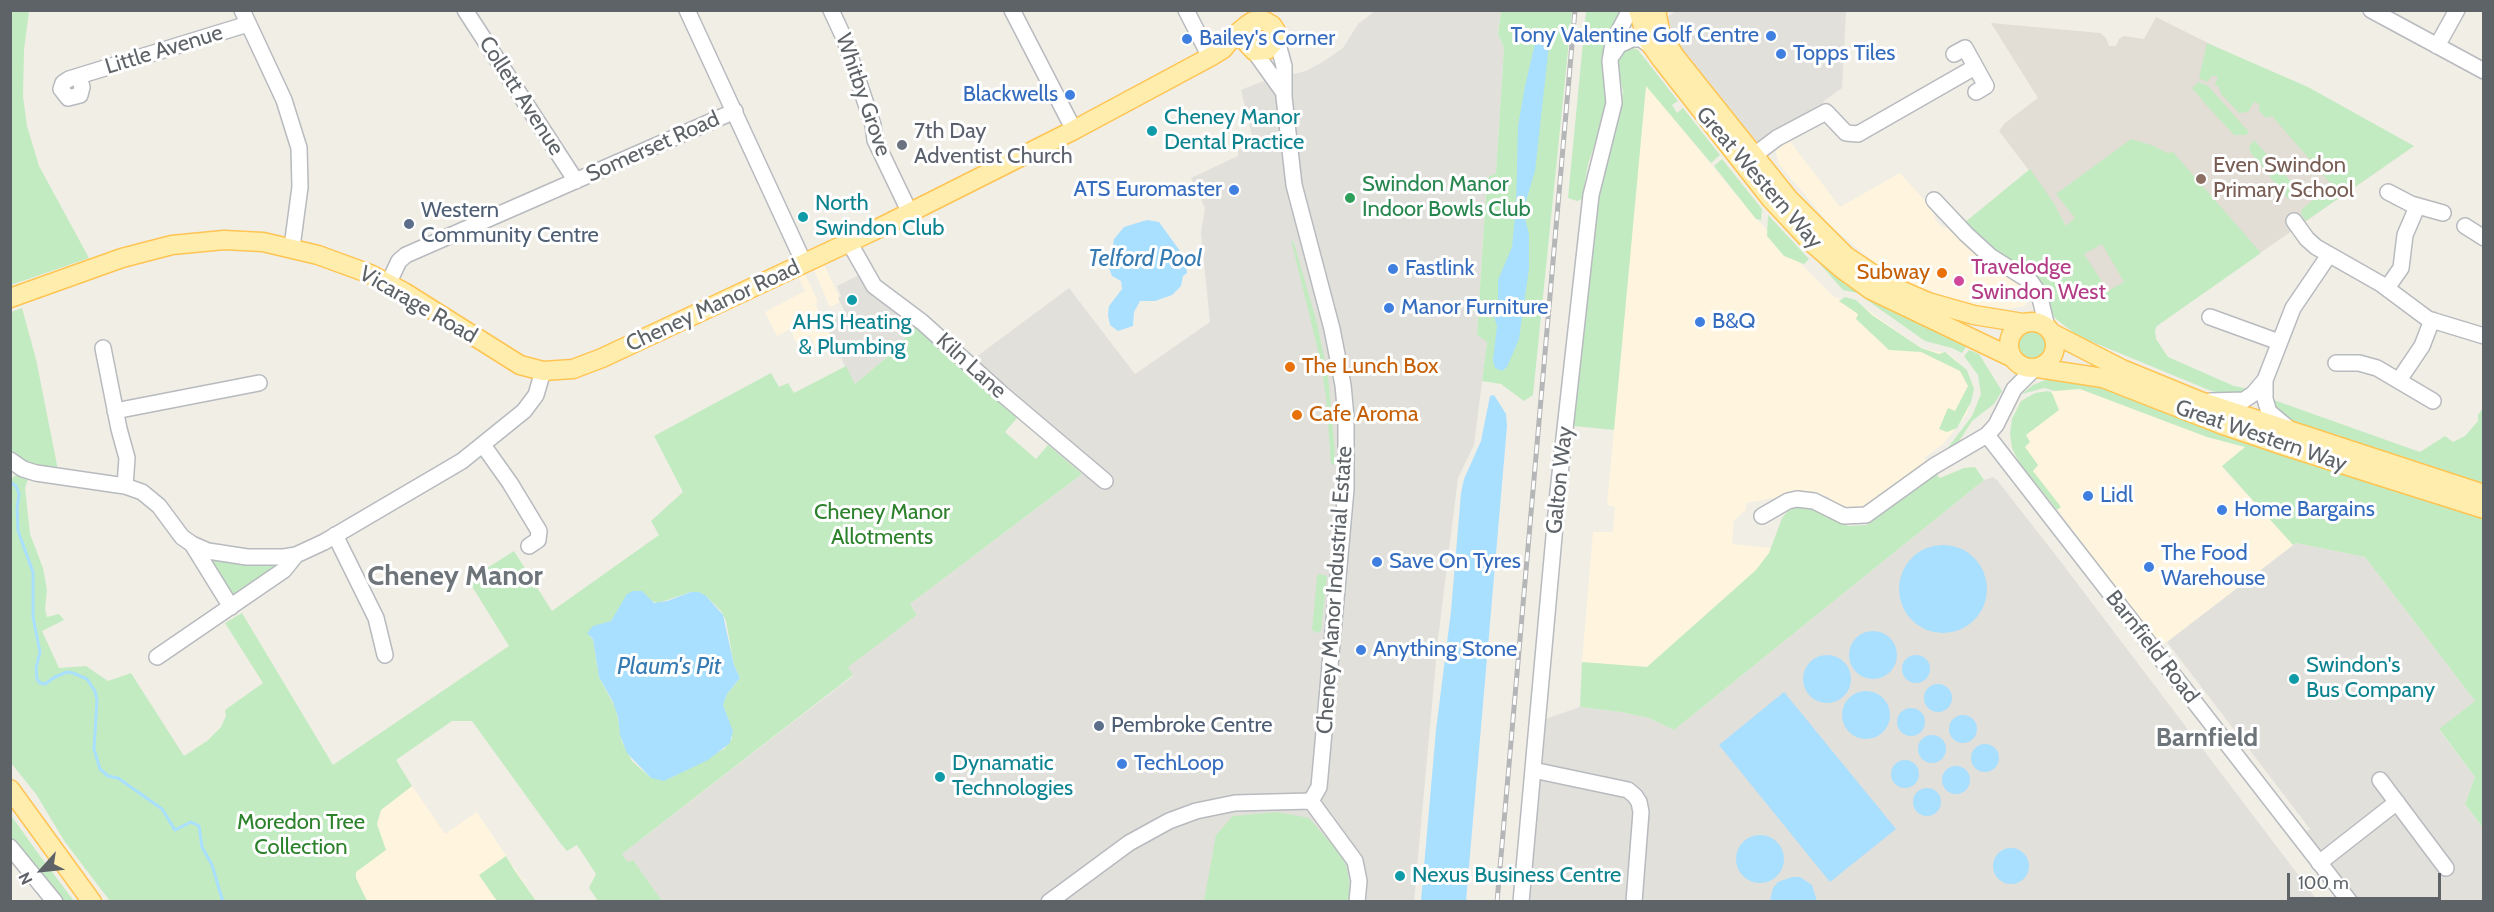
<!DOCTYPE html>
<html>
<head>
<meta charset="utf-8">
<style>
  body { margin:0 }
  #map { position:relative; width:2494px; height:912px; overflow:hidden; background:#f1eee6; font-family:Cabin,sans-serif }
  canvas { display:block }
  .frame { position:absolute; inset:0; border:12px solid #5e6368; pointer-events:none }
  .north { position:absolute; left:12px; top:840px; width:60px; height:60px; -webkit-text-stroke:4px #fff; paint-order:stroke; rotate:243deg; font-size:16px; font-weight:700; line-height:24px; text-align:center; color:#5e6368 }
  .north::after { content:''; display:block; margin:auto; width:21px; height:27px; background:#5e6368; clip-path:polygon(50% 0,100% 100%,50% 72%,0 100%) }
  .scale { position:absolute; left:2287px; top:873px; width:154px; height:27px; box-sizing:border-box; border:3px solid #5e6368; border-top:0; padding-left:8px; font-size:18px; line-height:21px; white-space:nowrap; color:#5e6368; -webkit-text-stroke:4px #fff; paint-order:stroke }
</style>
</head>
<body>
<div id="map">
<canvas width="2494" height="912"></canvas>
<div class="frame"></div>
<div class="north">N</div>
<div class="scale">100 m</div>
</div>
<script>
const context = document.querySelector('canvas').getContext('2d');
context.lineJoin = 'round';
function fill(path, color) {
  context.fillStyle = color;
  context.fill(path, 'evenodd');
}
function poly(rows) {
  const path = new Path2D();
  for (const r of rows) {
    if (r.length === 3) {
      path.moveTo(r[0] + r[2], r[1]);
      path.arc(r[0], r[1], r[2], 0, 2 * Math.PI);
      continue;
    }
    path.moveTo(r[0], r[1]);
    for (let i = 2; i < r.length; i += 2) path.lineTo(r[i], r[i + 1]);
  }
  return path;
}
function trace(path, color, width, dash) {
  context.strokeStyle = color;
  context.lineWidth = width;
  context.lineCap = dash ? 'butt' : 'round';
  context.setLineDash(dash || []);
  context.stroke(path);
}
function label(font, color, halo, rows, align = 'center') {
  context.font = font + ' Cabin,sans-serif';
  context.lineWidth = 6;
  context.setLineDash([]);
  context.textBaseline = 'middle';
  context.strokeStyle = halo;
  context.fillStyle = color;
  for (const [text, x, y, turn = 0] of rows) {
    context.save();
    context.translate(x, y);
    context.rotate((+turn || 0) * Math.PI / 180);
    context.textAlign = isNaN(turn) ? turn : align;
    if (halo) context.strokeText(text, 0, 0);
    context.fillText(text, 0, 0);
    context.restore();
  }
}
fill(poly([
  [1646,85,1756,219,1834,297,1859,304,1921,348,1949,354,1967,370,1974,389,1967,414,1943,444,1924,458,1928,465,1869,509,1842,510,1829,497,1812,491,1746,503,1746,510,1734,520,1732,544,1771,548,1769,553,1756,570,1647,667,1582,662,1593,532,1613,532,1615,507,1607,505],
  [1788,139,1840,207,1900,173,1933,210,1935,219,1942,227,1947,228,1991,267,2024,288,2030,300,2024,306,2009,309,1963,303,1919,287,1881,268,1831,226,1779,164,1775,150],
  [824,265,839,297,840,302,830,307,814,270],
  [805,274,818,302,815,304,833,340,816,348,810,335,796,342,790,329,777,336,765,312,805,291,799,277],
  [2057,389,2080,389,2207,437,2246,447,2222,467,2293,545,2167,642,2159,644,2020,460,2023,410],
  [412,786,445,834,477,812,536,901,367,901,356,878,356,872,385,850,376,823,381,810]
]), '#fff5de');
fill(poly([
  [1375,11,1501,11,1498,34,1504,48,1496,173,1487,178,1477,334,1487,342,1474,445,1458,478,1438,639,1414,901,662,901,632,860,628,863,622,854,853,676,847,667,917,615,910,604,1082,474,1048,445,1058,435,972,360,1069,288,1135,374,1210,322,1201,232,1205,208,1191,178,1238,156,1238,150,1254,144,1241,90,1261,82,1306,71,1321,63,1343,48,1358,24],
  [1677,11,1846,11,1842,88,1824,101,1819,109,1756,145,1672,39,1666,24,1668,16],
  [859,275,916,327,886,358,854,385,824,322,845,312,838,298,841,296,837,286],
  [1993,477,1997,480,2061,562,2318,901,1516,902,1531,724,1580,707,1621,712,1649,718,1674,730,1984,480],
  [2296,543,2365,557,2475,701,2439,730,2475,777,2465,804,2483,828,2483,901,2341,901,2304,833,2310,829,2167,642]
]), '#e2e0db');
fill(poly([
  [2156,17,2414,146,2138,338,2073,239,2053,202,1999,131,2005,123,2038,98,1991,23,2100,33,2106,38,2109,46,2116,46,2119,39,2124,36,2144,39]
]), '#e2ddd5');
fill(poly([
  [10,11,29,11,24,50,23,96,27,126,39,166,89,258,11,285],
  [1501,11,1572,11,1533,395,1524,401,1501,384,1482,381,1487,342,1477,335,1487,178,1496,173,1504,48,1498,34],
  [1586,11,1619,11,1618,14,1621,18,1605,44,1604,63,1608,92,1606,111,1588,164,1582,199,1577,201,1568,198],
  [2207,43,2308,87,2414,146,2306,221,2301,214,2302,209,2312,201,2311,198,2331,184,2272,116,2266,118,2259,111,2259,104,2254,102,2248,112,2239,113,2221,94,2219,87,2215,85,2218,76,2212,76,2207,82,2199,78],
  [1631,47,1638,50,1678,101,1672,105,1677,113,1683,108,1720,155,1711,163,1646,86,1614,430,1574,426,1597,199,1615,135,1623,92,1616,58,1616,54],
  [2199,82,2208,86,2249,132,2246,135,2234,135,2209,108,2192,88],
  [2131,139,2154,146,2167,153,2173,152,2261,253,2157,326,2155,330,2156,339,2168,357,2234,386,2249,389,2245,394,2225,395,2209,390,2078,336,2056,319,2050,311,2049,302,1964,223,2030,169,2053,202,2066,226,2075,218,2056,194],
  [2102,244,2124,282,2108,291,2084,254],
  [2254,140,2301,193,2295,198,2288,199,2251,153,2249,147],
  [1722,159,1762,209,1761,220,1756,219,1714,166],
  [1768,215,1809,259,1804,264,1784,256,1767,236],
  [1291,240,1294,243,1317,323,1328,376,1335,452,1334,465,1331,464,1326,397,1320,359],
  [1821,260,1968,344,1962,353,1952,348,1925,341,1857,293,1843,290,1819,263],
  [1845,297,1856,300,1872,315,1921,348,1939,354,1945,352,1967,370,1974,389,1971,402,1957,428,1947,432,1939,429,1948,408,1955,411,1968,386,1960,371,1921,352,1889,350,1856,319,1858,314,1839,301],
  [22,308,36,359,58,470,26,466,11,456,11,312],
  [916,327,1017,418,1005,432,1036,459,1048,445,1082,474,910,604,917,615,848,667,853,675,622,854,628,862,633,860,662,901,598,901,589,888,596,874,577,845,567,851,561,844,472,721,452,721,396,760,412,786,381,810,377,824,386,850,356,872,356,878,367,901,110,901,65,842,36,794,11,763,10,480,18,473,28,479,25,488,30,534,43,568,47,590,45,609,47,617,59,614,64,620,42,631,59,668,86,666,108,681,131,673,184,756,207,741,221,727,226,716,225,710,263,683,225,623,242,613,333,765,509,646,468,580,514,551,552,611,659,535,651,521,683,492,654,436,771,373,779,387,788,383,794,393,846,366,855,384,886,358],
  [691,592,706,596,721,611,726,621,734,665,740,678,727,694,723,705,732,732,732,739,724,749,669,779,651,778,632,761,622,742,616,709,599,677,593,639,589,636,611,621,621,605,644,593,650,601,658,603],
  [2031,344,15],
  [1969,350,1979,354,2002,391,1994,404,1972,421,1956,446,1943,454,1972,416,1981,394,1978,375,1964,356],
  [2050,378,2079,378,2286,455,2483,517,2483,828,2465,804,2475,777,2439,729,2475,701,2365,557,2296,543,2293,545,2222,466,2245,447,2207,437,2080,389,2055,391,2044,388,2022,394,2033,385],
  [2048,391,2052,393,2059,410,2026,435,2030,442,2025,447,2038,465,2033,471,2061,507,2057,510,2019,462,2012,448,2010,434,2012,419,2021,401,2035,393],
  [2271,399,2420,452,2445,436,2453,442,2465,436,2478,421,2478,415,2483,408,2483,483,2474,482,2303,428,2274,411],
  [1975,467,1984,480,1674,730,1649,718,1621,712,1580,707,1582,662,1647,667,1756,570,1769,553,1782,518,1788,511,1795,508,1810,508,1848,526,1866,525,1936,474,1940,478,1964,468],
  [205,555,216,560,244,562,288,563,233,601],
  [1319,574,1327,576,1321,631,1317,633,1312,630,1317,576],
  [1277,812,1309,818,1335,848,1346,865,1348,874,1350,888,1348,901,1204,901,1216,835,1233,816],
  [10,814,40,856,74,901,59,901,11,842],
  [506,856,515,871,536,901,497,901,479,875]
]), '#c3ebc1');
fill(poly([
  [1538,31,1545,33,1549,45,1535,171,1523,211,1529,234,1529,268,1519,339,1507,367,1502,371,1495,368,1493,360,1497,326,1493,314,1498,305,1498,280,1512,247,1516,208,1518,126,1525,86],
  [1147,220,1159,222,1185,258,1187,273,1183,276,1181,286,1172,295,1155,301,1140,301,1134,312,1133,326,1118,331,1110,325,1108,315,1109,306,1122,289,1121,281,1112,276,1109,268,1114,239,1124,227],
  [1494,395,1506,414,1507,426,1466,901,1421,901,1436,730,1451,611,1461,493,1464,479,1481,441,1490,396],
  [1943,589,44],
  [633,591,642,591,654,603,667,601,691,592,699,592,706,596,723,615,734,665,740,678,727,694,723,705,733,731,730,743,708,760,664,781,651,778,627,753,620,735,618,717,613,702,599,677,593,639,587,633,593,626,611,621,627,594],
  [1873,655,24],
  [1916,669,14],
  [1827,679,24],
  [1938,698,14],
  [1866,715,24],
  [1784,692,1896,829,1830,882,1719,745],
  [1911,722,14],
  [1963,729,14],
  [1932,749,14],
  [1985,758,14],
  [1905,774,14],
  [1956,780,14],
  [1927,802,14],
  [1760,859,24],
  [2011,866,18],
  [1792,877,1800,877,1812,885,1817,901,1770,901,1773,888,1778,882]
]), '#a9dfff');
trace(poly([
  [10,482,16,486,19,494,17,509,18,531,33,572,33,617,40,652,36,668,37,679,40,683,45,684,55,677,67,672,73,673,87,679,95,691,97,700,94,749,100,769,108,776,118,778,162,809,175,830,191,822,199,826,202,847,212,865,223,902]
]), '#a9dfff', 3);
const minor = poly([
  [242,10,284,100,299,148,300,187,292,247],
  [465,10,576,181],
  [687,10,804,263],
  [831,10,844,38,873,125,875,140,910,213],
  [1012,10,1074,130],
  [1186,10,1210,57],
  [2371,10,2484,71],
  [2437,46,2457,10],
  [1254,51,1284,93],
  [1613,54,1619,45,1632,39,1641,39,1652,47],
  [1954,54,1965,48,1986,86,1976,92],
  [79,76,82,87,80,95,68,98,61,89,63,83,69,79,248,24],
  [1753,156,1777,138,1826,112,1846,133,1858,134,1975,67],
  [2388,192,2411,204,2443,213],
  [1934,200,1966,234,1990,256,2031,282,2039,294,2047,327],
  [2294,221,2307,239,2316,247,2381,284,2428,319,2484,336],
  [2465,226,2484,238],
  [849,242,874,286,922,322,1001,393,1105,481],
  [388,284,399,261,406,255,735,111],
  [2387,288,2401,268,2405,235,2417,207],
  [2210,317,2279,342],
  [103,348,119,429,127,458,125,486],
  [2336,363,2359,363,2377,368,2433,401],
  [2035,368,2014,389,1996,425,1987,435,2350,902],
  [2399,380,2422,346,2432,320],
  [2210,401,2244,400,2253,394,2265,380],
  [115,411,259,383],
  [2287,427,2269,412,2265,399,2265,380,2293,308,2329,255],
  [483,445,510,483,539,531,538,540,529,546],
  [10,460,23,469,36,473,125,486,142,492,159,506,182,537,192,544,208,551,247,557,284,557,296,555,324,542,462,461,524,411,536,395,543,371],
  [1762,516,1788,501,1797,499,1814,501,1844,516,1866,515,1934,466,1987,435],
  [335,535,376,618,385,655],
  [192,544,231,607],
  [157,657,284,570,296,555],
  [1533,770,1628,790,1635,796,1639,802,1641,812,1634,902],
  [2380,780,2446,868],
  [1311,801,1355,861,1359,881,1357,902],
  [10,847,55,902],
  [2319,863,2397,802],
  [1049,902,1129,843,1169,821,1196,811,1235,803,1311,801,1319,787,1346,489,1346,417,1343,385,1332,329,1294,185,1284,97,1284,66,1276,37],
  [1521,902,1558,492,1591,195,1614,103,1610,61,1612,49,1615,38,1630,10]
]);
const major = poly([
  [1638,10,1647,39,1661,59,1770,198,1811,242,1842,269,1871,290,2013,358],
  [1656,10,1660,31,1674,55,1789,199,1846,256,1891,286,1928,302,1974,315,2023,323],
  [10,298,122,258,172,245,224,240,263,242,318,255,370,274,404,292,520,365,543,371,573,369,602,358,873,231,1074,130,1210,57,1223,49,1235,35,1247,25,1253,21,1265,21,1272,25,1276,31,1275,41,1267,50,1254,51,1244,40,1245,27],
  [2032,345,23],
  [2052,333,2122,369,2200,401,2484,494],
  [2038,368,2103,378,2223,425,2288,447,2484,509],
  [10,789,92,902]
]);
trace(minor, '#b7babe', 18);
trace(major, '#ffc452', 21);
trace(minor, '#fff', 15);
trace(major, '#ffedae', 18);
const rail = poly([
  [1497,902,1575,10]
]);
trace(rail, '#b5b6b7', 5);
trace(rail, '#fff', 3, [9]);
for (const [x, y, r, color] of [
  [1771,36,6,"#3f7fe0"],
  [1187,39,6,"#3f7fe0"],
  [1781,54,6,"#3f7fe0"],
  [1070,95,6,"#3f7fe0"],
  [1152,131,6,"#0f9aa8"],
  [902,145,6,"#6b7280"],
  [2201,179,6,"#8d6e63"],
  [1234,190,6,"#3f7fe0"],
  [1350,198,6,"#2e9e5b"],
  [803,217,6,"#0f9aa8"],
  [409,224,6,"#5c6f8a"],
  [1393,269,6,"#3f7fe0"],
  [1942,273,6,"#e8710a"],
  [1959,281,6,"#d1479c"],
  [852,300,6,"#0f9aa8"],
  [1389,308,6,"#3f7fe0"],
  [1700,322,6,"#3f7fe0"],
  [1290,367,6,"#e8710a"],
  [1297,415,6,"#e8710a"],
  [2088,496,6,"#3f7fe0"],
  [2222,510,6,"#3f7fe0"],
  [1377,562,6,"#3f7fe0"],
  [2149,567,6,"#3f7fe0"],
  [1361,650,6,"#3f7fe0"],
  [2294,679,6,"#0f9aa8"],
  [1099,726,6,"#5c6f8a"],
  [1122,764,6,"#3f7fe0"],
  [940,777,6,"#0f9aa8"],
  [1400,876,6,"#0f9aa8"]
]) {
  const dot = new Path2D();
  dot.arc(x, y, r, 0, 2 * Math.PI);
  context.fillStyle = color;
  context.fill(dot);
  trace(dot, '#fff', 2);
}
label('22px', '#366cbe', '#fff', [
  ["Tony Valentine Golf Centre",1759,36,"right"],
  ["Bailey's Corner",1199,39],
  ["Topps Tiles",1793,54],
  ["Blackwells",1058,95,"right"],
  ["ATS Euromaster",1222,190,"right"],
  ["Fastlink",1405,269],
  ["Manor Furniture",1401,308],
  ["B&Q",1712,322],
  ["Lidl",2100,496],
  ["Home Bargains",2234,510],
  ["The Food",2161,554],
  ["Warehouse",2161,579],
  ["Save On Tyres",1389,562],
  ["Anything Stone",1373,650],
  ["TechLoop",1134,764]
], 'left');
label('22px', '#5e6368', '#fff', [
  ["Little Avenue",164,50,-17],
  ["Whitby Grove",863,95,71],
  ["Collett Avenue",521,96,57],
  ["Somerset Road",653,147,-24],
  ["Great Western Way",1759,178,49],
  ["Vicarage Road",418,305,30],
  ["Cheney Manor Road",713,306,-25],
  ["Kiln Lane",971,366,42],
  ["Great Western Way",2261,436,19],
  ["Galton Way",1560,480,-84],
  ["Cheney Manor Industrial Estate",1335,590,-86],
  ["Barnfield Road",2152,647,52]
]);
label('22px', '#0d838f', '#fff', [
  ["Cheney Manor",1164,118],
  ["Dental Practice",1164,143],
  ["North",815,204],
  ["Swindon Club",815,229],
  ["AHS Heating",852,323,"center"],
  ["& Plumbing",852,348,"center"],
  ["Swindon's",2306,666],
  ["Bus Company",2306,691],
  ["Dynamatic",952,764],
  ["Technologies",952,789],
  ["Nexus Business Centre",1412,876]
], 'left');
label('22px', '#5b616d', '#fff', [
  ["7th Day",914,132],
  ["Adventist Church",914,157]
], 'left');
label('22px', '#785e54', '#fff', [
  ["Even Swindon",2213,166],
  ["Primary School",2213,191]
], 'left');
label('22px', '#27864d', '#fff', [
  ["Swindon Manor",1362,185],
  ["Indoor Bowls Club",1362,210]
], 'left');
label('22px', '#4e5e75', '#fff', [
  ["Western",421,211],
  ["Community Centre",421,236],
  ["Pembroke Centre",1111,726]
], 'left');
label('22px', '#b23c85', '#fff', [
  ["Travelodge",1971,268],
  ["Swindon West",1971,293]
], 'left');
label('22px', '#c56008', '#fff', [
  ["Subway",1930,273,"right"],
  ["The Lunch Box",1302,367],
  ["Cafe Aroma",1309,415]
], 'left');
label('22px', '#2c812b', '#fff', [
  ["Cheney Manor",882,513],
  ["Allotments",882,538],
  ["Moredon Tree",301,823],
  ["Collection",301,848]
]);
label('italic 24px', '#377bb3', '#fff', [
  ["Telford Pool",1145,259],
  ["Plaum's Pit",669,667]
]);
label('bold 26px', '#6e757a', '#fff', [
  ["Barnfield",2207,738]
]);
label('bold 28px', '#6e757a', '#fff', [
  ["Cheney Manor",455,577]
]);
</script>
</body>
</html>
